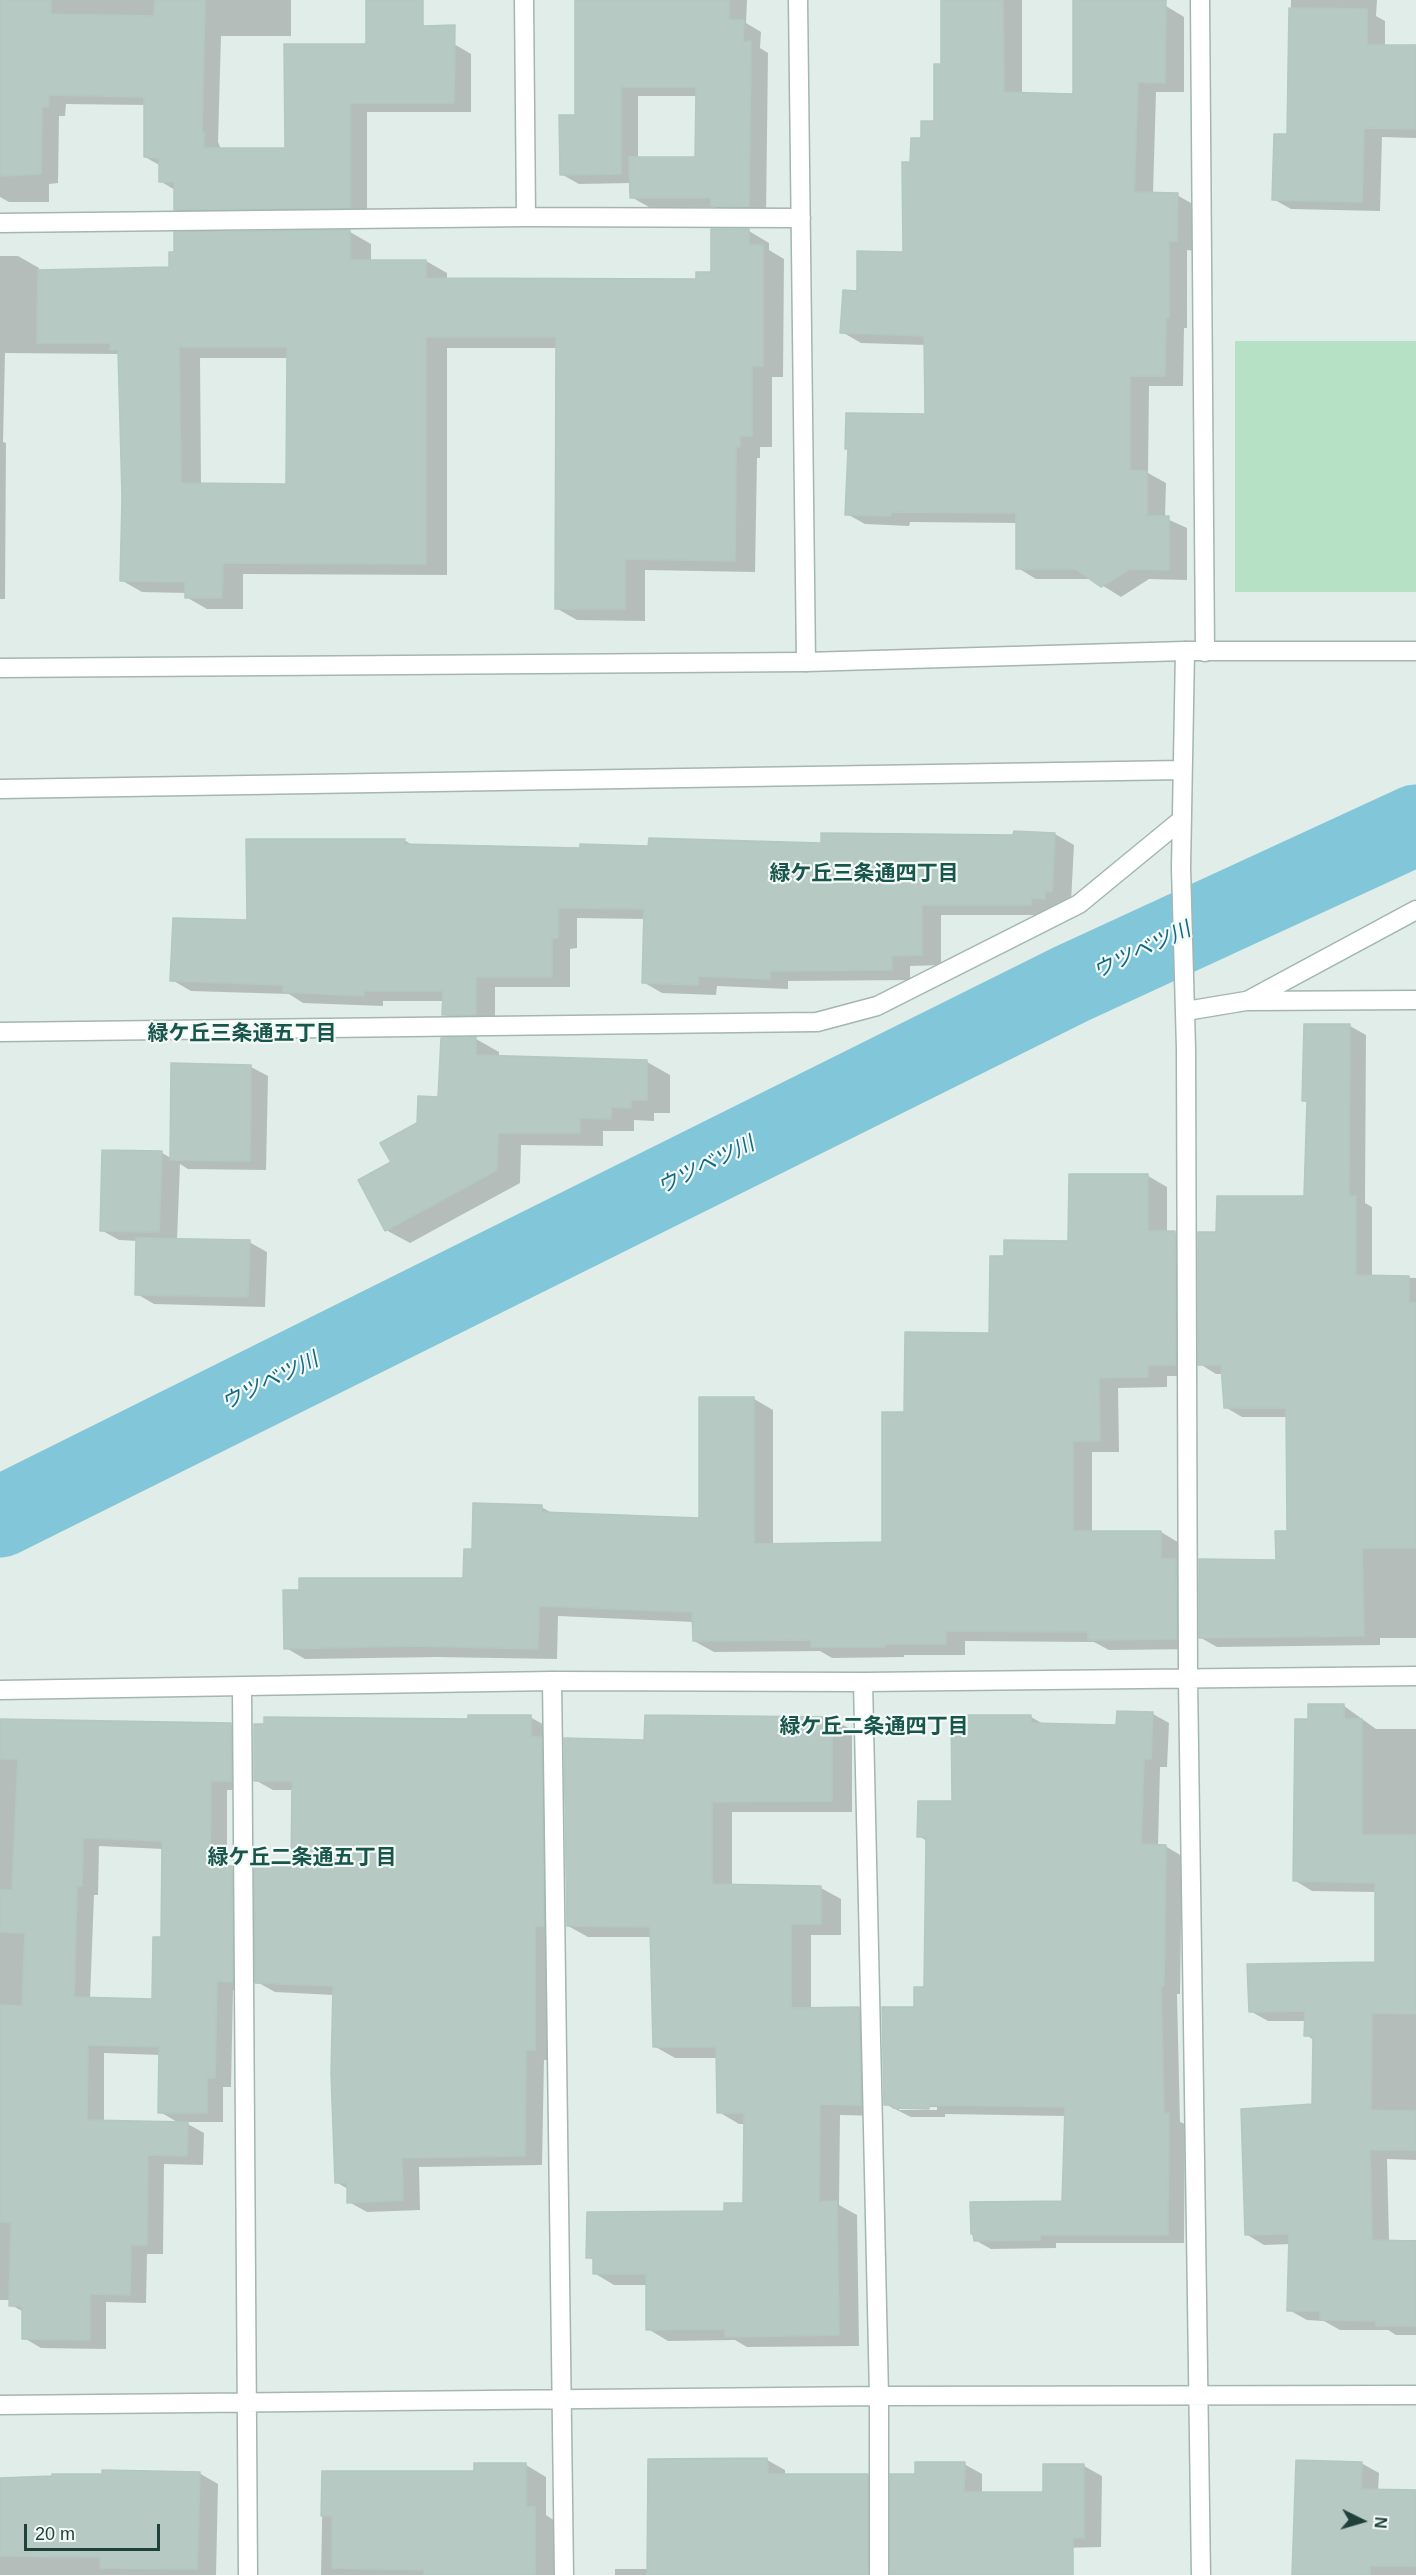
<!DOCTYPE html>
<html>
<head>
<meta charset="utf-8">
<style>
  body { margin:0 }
  #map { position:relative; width:1416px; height:2575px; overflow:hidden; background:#e1ede9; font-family:Arial,sans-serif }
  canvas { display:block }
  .north { position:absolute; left:1332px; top:2491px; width:60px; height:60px; -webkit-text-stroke:4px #f2f9f6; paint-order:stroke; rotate:95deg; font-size:16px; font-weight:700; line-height:24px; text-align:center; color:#1f413a }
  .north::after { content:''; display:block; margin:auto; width:21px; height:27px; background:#1f413a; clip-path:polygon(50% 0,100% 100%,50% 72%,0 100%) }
  .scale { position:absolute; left:24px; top:2524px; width:136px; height:27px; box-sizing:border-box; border:3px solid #1f413a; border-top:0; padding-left:8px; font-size:18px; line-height:21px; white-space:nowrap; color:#1f413a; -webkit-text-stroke:4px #f2f9f6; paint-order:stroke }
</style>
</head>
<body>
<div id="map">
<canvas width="1416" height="2575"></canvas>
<div class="north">N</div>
<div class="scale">20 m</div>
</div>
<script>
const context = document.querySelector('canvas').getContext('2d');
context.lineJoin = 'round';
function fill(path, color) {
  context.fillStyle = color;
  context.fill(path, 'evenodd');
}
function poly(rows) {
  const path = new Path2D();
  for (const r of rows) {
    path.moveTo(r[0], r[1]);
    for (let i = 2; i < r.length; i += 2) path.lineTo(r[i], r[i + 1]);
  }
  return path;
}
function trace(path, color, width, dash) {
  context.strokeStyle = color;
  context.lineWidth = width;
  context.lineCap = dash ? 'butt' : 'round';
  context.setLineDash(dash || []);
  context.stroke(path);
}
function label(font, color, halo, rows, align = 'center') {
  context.font = font + ' Arial,"Noto Sans JP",sans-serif';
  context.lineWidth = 4.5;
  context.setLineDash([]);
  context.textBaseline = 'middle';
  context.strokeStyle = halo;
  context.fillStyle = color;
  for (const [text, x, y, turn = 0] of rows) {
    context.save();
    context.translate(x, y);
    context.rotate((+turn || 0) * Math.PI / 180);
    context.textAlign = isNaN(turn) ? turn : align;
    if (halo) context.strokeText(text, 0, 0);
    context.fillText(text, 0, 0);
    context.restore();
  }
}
fill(poly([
  [1235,341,1416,341,1416,592,1235,592]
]), '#b7e1c5');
fill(poly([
  [0,0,291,0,291,36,221,36,218,142,221,149,286,149,285,46,454,44,471,54,471,112,367,112,367,217,193,219,175,209,175,190,160,181,161,166,145,157,145,105,66,104,65,116,59,116,58,183,49,184,49,202,9,202,0,197],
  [576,0,747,0,746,23,761,32,760,48,768,53,766,216,730,216,715,207,649,207,631,197,631,183,579,184,561,174,576,117],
  [638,96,697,96,696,159,638,159],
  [943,0,1022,0,1022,94,1075,96,1166,6,1184,17,1184,92,1156,92,1153,194,1177,195,1196,206,1196,251,1187,250,1187,328,1184,328,1183,386,1149,386,1148,473,1166,483,1165,518,1187,528,1187,580,1149,579,1121,597,1092,579,1036,579,1018,568,1018,523,910,522,909,526,865,524,847,514,849,450,847,449,927,415,926,345,861,343,842,332,858,292,904,253,911,164,923,139,936,122,943,66],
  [1291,0,1377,0,1376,16,1385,21,1385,46,1416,47,1416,138,1382,137,1380,211,1291,209,1273,199,1289,136],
  [749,231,769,243,769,250,784,259,783,377,772,377,772,447,760,447,760,458,757,458,755,572,645,570,645,621,577,620,556,608,557,348,447,348,447,575,243,574,243,609,207,609,186,597,186,593,142,592,121,580,124,498,120,354,5,353,3,442,6,443,5,599,0,599,0,256,18,256,39,268,39,271,170,269,350,232,371,244,371,261,426,261,447,273,447,280,697,281,712,274],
  [200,358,288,358,287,486,201,484],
  [1055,834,1074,845,1071,902,1064,901,1064,909,1050,908,1049,915,941,915,941,965,910,966,910,980,788,981,788,989,717,986,716,995,662,993,643,982,645,919,577,918,577,948,570,949,570,987,495,987,495,1025,463,1025,444,1014,444,1001,383,1001,383,1006,303,1003,289,994,191,991,172,980,249,922,404,840,414,846,581,849,822,845],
  [1305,1025,1350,1026,1366,1035,1365,1203,1372,1207,1372,1277,1416,1278,1416,1638,1380,1638,1380,1645,1217,1647,1201,1638,1277,1562,1289,1532,1287,1417,1242,1417,1225,1407,1223,1374,1216,1374,1200,1364,1217,1234,1306,1198,1308,1103,1304,1100],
  [476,1039,499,1052,499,1057,647,1062,670,1075,670,1113,654,1113,654,1121,634,1120,634,1131,603,1131,603,1146,521,1145,520,1183,410,1243,386,1230,393,1163,418,1123,439,1098],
  [251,1067,268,1076,266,1170,188,1169,180,1164,177,1240,249,1242,267,1252,265,1307,154,1304,137,1294,138,1241,119,1240,101,1230,162,1153,171,1158],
  [1148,1176,1167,1187,1167,1233,1175,1233,1194,1244,1195,1376,1167,1376,1167,1387,1118,1388,1119,1452,1092,1452,1092,1533,1161,1532,1181,1544,1196,1649,1109,1650,1094,1642,965,1641,965,1655,904,1655,904,1657,832,1658,820,1651,714,1652,694,1641,694,1622,558,1616,557,1659,437,1657,305,1659,286,1648,464,1579,473,1551,541,1507,554,1514,700,1520,754,1399,773,1410,773,1545,883,1544,905,1414,991,1335,1005,1257,1070,1242],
  [1344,1706,1376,1729,1416,1729,1416,2160,1387,2159,1389,2240,1416,2240,1416,2335,1396,2335,1388,2330,1340,2330,1324,2321,1307,2320,1289,2310,1290,2244,1264,2245,1246,2234,1313,2106,1314,2040,1306,2035,1306,2021,1268,2021,1250,2011,1377,1964,1376,1892,1312,1891,1294,1880,1309,1720],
  [1153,1714,1169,1723,1167,1767,1160,1767,1158,1846,1165,1846,1182,1856,1180,1994,1177,1994,1180,2122,1185,2124,1184,2243,1056,2243,1056,2248,991,2249,975,2240,972,2234,1064,2202,1066,2116,945,2114,945,2117,911,2117,885,2104,915,2008,925,1989,927,1841,919,1836,1031,1717,1045,1725,1118,1727],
  [899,2107,937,2107,937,2110,899,2110],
  [530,1717,548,1727,552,2060,544,2060,542,2165,419,2167,420,2210,367,2212,349,2202,348,2189,336,2182,334,1995,275,1992,257,1982,293,1868,294,1790,273,1790,255,1780,470,1720],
  [832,1719,852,1730,852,1812,732,1812,732,1886,821,1888,841,1899,841,1935,811,1935,811,2009,859,2009,879,2020,881,2116,840,2115,839,2205,857,2215,859,2346,747,2347,735,2340,668,2341,648,2329,647,2285,614,2285,594,2273,594,2260,588,2257,744,2204,745,2124,739,2124,719,2112,718,2058,675,2058,654,2046,652,1937,588,1937,568,1926,646,1742],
  [0,1721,231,1725,247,1735,248,1790,227,1790,227,1868,248,1877,249,1990,233,1990,231,2087,223,2087,223,2122,184,2122,204,2133,203,2165,164,2164,163,2254,147,2254,146,2303,106,2302,106,2349,41,2348,24,2338,24,2312,11,2305,11,2300,0,2300],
  [99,1846,163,1849,163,1938,153,2000,90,1999,94,1895,98,1895],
  [104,2053,161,2055,160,2112,179,2123,104,2121],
  [767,2460,785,2470,785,2475,867,2475,885,2486,885,2575,615,2575,615,2569,649,2569],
  [1361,2463,1379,2473,1378,2491,1416,2491,1416,2575,1293,2575],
  [964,2464,982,2474,982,2493,1044,2493,1084,2466,1102,2476,1101,2547,1059,2548,1058,2575,892,2575,916,2475],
  [526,2465,546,2477,546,2515,555,2521,555,2575,321,2575,323,2473,475,2473],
  [199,2473,218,2484,216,2575,0,2575,0,2480,17,2480,17,2477]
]), '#0003');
trace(poly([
  [0,1517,1071,984,1416,825]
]), '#82c7d9', 81);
const building = poly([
  [0,0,51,0,51,14,154,16,155,0,205,0,202,132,204,132,204,148,285,148,284,44,366,44,366,0,423,0,423,26,455,25,454,103,350,103,350,208,174,210,174,182,159,182,159,158,144,157,144,97,49,95,48,107,42,107,41,174,0,176,0,0],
  [575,0,729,0,729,20,744,20,743,42,751,41,749,207,711,206,711,198,630,198,629,157,695,157,696,87,621,87,621,174,560,175,559,115,575,115,575,0],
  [941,0,1003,0,1004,92,1073,94,1073,0,1166,0,1165,83,1138,82,1134,192,1178,193,1177,241,1169,241,1169,318,1166,318,1165,376,1130,376,1130,470,1147,471,1147,516,1169,516,1169,570,1130,569,1101,587,1075,569,1016,569,1016,513,891,512,891,516,845,515,848,449,845,449,846,413,925,414,924,336,840,333,843,290,857,291,857,251,903,252,902,162,910,162,911,138,921,138,921,121,934,121,934,64,941,64,941,0],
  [1289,8,1367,9,1367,45,1416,45,1416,129,1364,128,1362,202,1272,200,1274,134,1287,134,1289,8],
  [711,229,749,229,749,245,763,245,763,366,752,366,752,436,740,436,740,447,736,447,735,561,625,559,625,609,555,609,556,337,426,337,426,564,223,563,222,598,185,598,185,582,120,581,122,498,118,350,110,350,110,343,37,343,38,270,169,267,169,252,174,252,174,232,350,230,350,260,426,260,426,278,696,279,696,272,711,272,711,229],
  [179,347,287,347,286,484,181,483,179,347],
  [1014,831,1055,833,1052,892,1045,891,1045,899,1031,898,1031,905,922,905,922,955,892,956,892,970,770,971,770,979,698,976,698,985,642,983,644,909,558,908,558,938,552,938,552,977,476,977,476,1015,442,1015,443,991,364,991,364,996,283,992,283,985,170,981,173,918,247,920,246,839,405,839,404,844,580,848,580,844,648,846,649,838,821,843,821,833,1013,835,1014,831],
  [1304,1024,1350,1024,1349,1196,1356,1196,1356,1275,1409,1276,1409,1303,1416,1303,1416,1548,1362,1548,1364,1636,1199,1638,1199,1559,1276,1560,1275,1531,1287,1531,1286,1408,1224,1408,1221,1365,1198,1365,1198,1232,1216,1232,1217,1196,1304,1196,1307,1101,1302,1101,1304,1024],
  [476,1037,476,1055,647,1060,647,1100,631,1100,631,1108,611,1107,611,1119,580,1118,580,1133,498,1133,497,1170,385,1231,358,1180,391,1162,380,1143,417,1123,418,1096,438,1097,441,1038,476,1037],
  [171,1063,251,1065,250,1161,170,1160,171,1063],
  [102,1150,162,1151,159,1232,100,1231,102,1150],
  [1069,1174,1148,1174,1148,1231,1175,1231,1176,1365,1148,1365,1148,1377,1099,1378,1100,1441,1073,1441,1073,1531,1161,1531,1161,1559,1176,1559,1177,1639,1088,1640,1088,1632,946,1631,946,1644,885,1644,885,1647,811,1647,811,1640,693,1641,692,1612,539,1606,538,1649,416,1646,284,1649,283,1590,299,1590,299,1578,463,1578,464,1549,472,1549,473,1503,542,1505,542,1512,699,1518,699,1397,754,1397,754,1544,882,1542,882,1412,904,1412,905,1332,989,1333,990,1256,1004,1256,1004,1240,1068,1241,1069,1174],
  [136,1238,250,1240,248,1297,135,1295,136,1238],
  [1308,1704,1344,1704,1344,1719,1362,1719,1362,1835,1416,1835,1416,2014,1372,2013,1371,2110,1416,2111,1416,2150,1370,2150,1372,2240,1416,2241,1416,2326,1376,2326,1376,2321,1320,2320,1320,2311,1287,2311,1289,2234,1245,2235,1241,2109,1312,2104,1313,2036,1304,2036,1305,2011,1249,2012,1247,1964,1375,1962,1375,1883,1293,1881,1295,1719,1308,1719,1308,1704],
  [1117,1711,1153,1712,1151,1759,1144,1759,1141,1844,1166,1845,1164,1986,1161,1986,1164,2114,1169,2113,1168,2235,1040,2235,1040,2240,974,2241,973,2234,971,2234,970,2202,1062,2201,1065,2107,929,2105,929,2109,893,2108,894,2105,884,2105,882,2007,914,2007,914,1987,924,1987,926,1837,917,1837,918,1801,952,1801,951,1715,1031,1715,1031,1723,1116,1725,1117,1711],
  [468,1715,531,1715,531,1737,542,1737,544,1926,535,1926,535,2050,526,2050,525,2156,402,2158,403,2200,347,2203,347,2183,335,2183,331,2073,333,1986,255,1983,254,1866,291,1867,292,1781,254,1781,254,1724,264,1724,264,1717,468,1719,468,1715],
  [645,1715,832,1717,832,1801,712,1802,712,1884,821,1886,821,1924,791,1924,791,2008,859,2007,861,2105,820,2104,819,2202,837,2201,839,2335,725,2337,725,2329,646,2330,646,2274,593,2274,593,2258,586,2258,587,2212,724,2211,724,2203,743,2203,744,2113,717,2113,716,2047,653,2047,650,1927,567,1926,564,1738,644,1740,645,1715],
  [0,1719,231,1723,231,1781,211,1781,210,1866,232,1866,233,1982,217,1981,215,2078,207,2078,207,2113,158,2113,159,2047,88,2045,87,2120,188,2122,187,2156,148,2155,147,2245,131,2245,130,2295,90,2294,90,2340,22,2339,22,2306,9,2306,11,2223,0,2222,0,2005,22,2006,25,1933,0,1932,0,1890,12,1890,18,1759,0,1759,0,1719],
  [83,1838,162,1841,161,1937,153,1937,152,1999,74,1997,77,1886,82,1886,83,1838],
  [767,2458,768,2474,868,2474,868,2575,647,2575,648,2459,767,2458],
  [1296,2460,1362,2462,1361,2489,1416,2490,1416,2566,1370,2566,1370,2575,1292,2575,1296,2460],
  [915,2462,965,2462,964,2492,1043,2492,1043,2464,1084,2464,1084,2538,1073,2538,1073,2575,890,2575,890,2474,915,2474,915,2462],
  [474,2463,526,2463,526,2507,535,2507,535,2575,424,2575,424,2570,332,2568,332,2516,321,2516,322,2471,474,2471,474,2463],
  [102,2470,200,2472,197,2569,100,2568,100,2557,0,2556,0,2478,52,2476,52,2474,102,2474,102,2470]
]);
fill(building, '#b6c9c2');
trace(building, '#b3c8c0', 1.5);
const minor = poly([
  [524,0,526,217],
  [798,0,806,662],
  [1200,0,1205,652],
  [0,223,526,217,801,218],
  [1185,651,1181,868,1186,1049,1188,1679,1201,2575],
  [0,789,1182,770],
  [1249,1000,1416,910],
  [1186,1011,1246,1001,1416,1000],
  [0,1032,817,1022,877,1006,1079,904,1180,821],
  [552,1681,564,2575],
  [863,1682,879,2396,879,2575],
  [242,1687,248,2575],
  [0,1690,552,1681,863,1682,1416,1676],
  [0,2405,879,2396,1416,2395]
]);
const tertiary = poly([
  [0,668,806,662,1185,651,1416,651]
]);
trace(minor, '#a3b6b1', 21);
trace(tertiary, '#a3b6b1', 21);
trace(minor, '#fff', 18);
trace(tertiary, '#fff', 18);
label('bold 21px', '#18554a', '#f2f9f6', [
  ["緑ケ丘三条通四丁目",864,874],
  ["緑ケ丘三条通五丁目",242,1034],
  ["緑ケ丘二条通四丁目",874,1727],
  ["緑ケ丘二条通五丁目",302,1858]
]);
label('italic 21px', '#116a84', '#f2f9f6', [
  ["ウツベツ川",1142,951,-25],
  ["ウツベツ川",706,1166,-26],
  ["ウツベツ川",270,1382,-26]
]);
</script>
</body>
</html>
